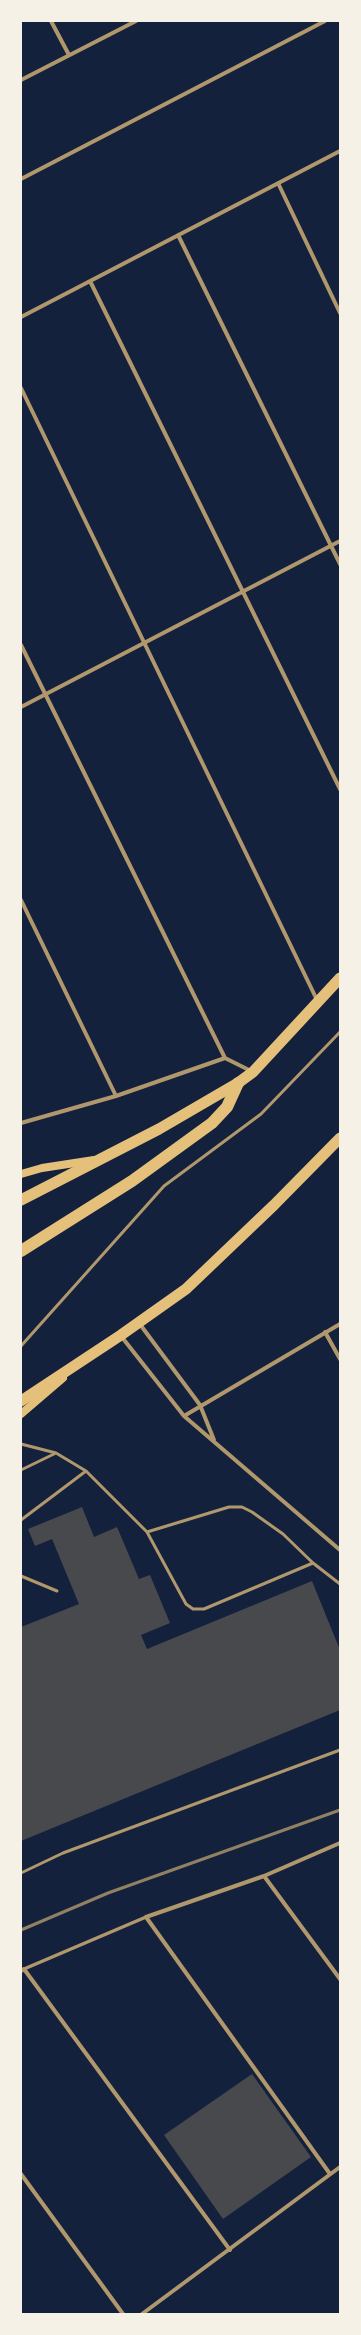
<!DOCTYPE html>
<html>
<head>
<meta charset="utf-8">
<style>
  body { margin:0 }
  #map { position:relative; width:361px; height:2335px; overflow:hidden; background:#14213d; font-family:"Golos Text",sans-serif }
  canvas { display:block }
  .frame { position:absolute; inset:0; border:22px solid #f6f1e7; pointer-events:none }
</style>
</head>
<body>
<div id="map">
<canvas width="361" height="2335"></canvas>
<div class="frame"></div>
</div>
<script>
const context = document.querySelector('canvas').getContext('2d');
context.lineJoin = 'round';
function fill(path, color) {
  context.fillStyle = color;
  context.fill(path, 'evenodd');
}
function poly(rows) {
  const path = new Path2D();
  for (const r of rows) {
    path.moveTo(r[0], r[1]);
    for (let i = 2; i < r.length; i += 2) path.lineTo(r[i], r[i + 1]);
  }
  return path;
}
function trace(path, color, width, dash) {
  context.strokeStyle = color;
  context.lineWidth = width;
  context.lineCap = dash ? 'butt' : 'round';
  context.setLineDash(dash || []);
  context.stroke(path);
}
fill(poly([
  [82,1507,94,1537,117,1527,139,1579,150,1575,170,1623,141,1635,147,1649,312,1581,340,1650,340,1710,21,1841,21,1627,79,1604,52,1539,35,1546,28,1529],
  [252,2074,311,2157,223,2219,164,2135]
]), '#48494c');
trace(poly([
  [21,1346,164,1186,261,1114,340,1032],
  [21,1444,56,1453,86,1471,147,1532,186,1604,193,1609,204,1609,313,1563,283,1534,252,1512,242,1507,229,1507,147,1532],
  [21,1470,56,1453],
  [21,1520,86,1471],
  [313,1563,340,1584],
  [21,1576,57,1591],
  [21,1873,63,1853,340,1750]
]), '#b1986c', 3);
trace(poly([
  [24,1969,146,1917]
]), '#b1986c', 3.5);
trace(poly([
  [51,21,69,55],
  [21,80,136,21],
  [21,179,325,21],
  [278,183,340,313],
  [178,235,340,564],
  [90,281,340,789],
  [21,317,340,151],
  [21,388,317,1000],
  [21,645,225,1058,251,1071],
  [21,707,340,541],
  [21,900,116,1096],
  [21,1123,116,1096,225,1058],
  [139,1323,200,1405,214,1440],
  [325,1332,340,1359],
  [121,1336,184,1416,340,1550],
  [184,1416,340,1324],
  [264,1876,340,1979],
  [21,1971,24,1969,230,2250],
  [21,2174,123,2314],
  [330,2174,146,1917,264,1876,340,1843],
  [142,2314,340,2167]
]), '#b1986c', 4);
trace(poly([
  [21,1174,42,1168,94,1160],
  [21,1414,63,1378]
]), '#e5c07b', 8);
trace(poly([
  [21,1200,159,1129,238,1083,253,1072,340,978],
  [21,1401,121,1335,186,1289,274,1205,340,1138]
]), '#e5c07b', 11);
trace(poly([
  [21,1251,132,1181,212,1123,227,1107,238,1083]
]), '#e5c07b', 12);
trace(poly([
  [21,1930,108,1893,340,1810]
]), '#918062', 3);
</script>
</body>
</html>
